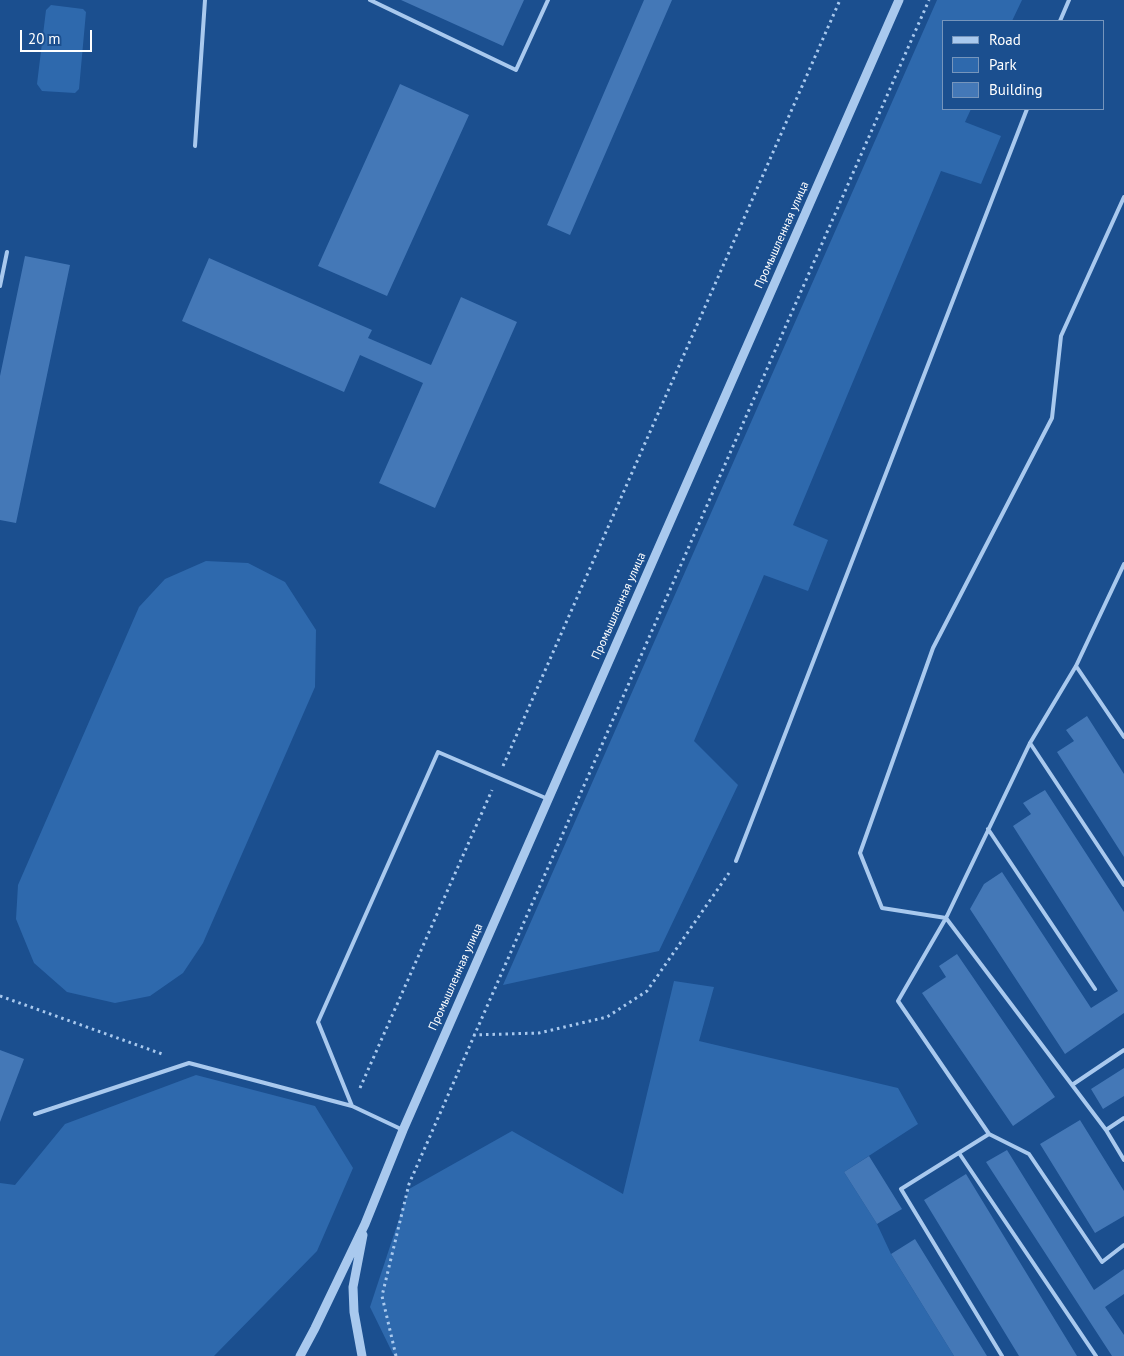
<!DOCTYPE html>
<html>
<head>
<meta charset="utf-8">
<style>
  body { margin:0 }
  #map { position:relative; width:1124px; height:1356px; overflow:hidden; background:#1b4f8f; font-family:"PT Sans",sans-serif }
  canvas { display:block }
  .legend { position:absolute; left:942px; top:20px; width:162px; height:90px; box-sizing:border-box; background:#1b4f8f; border:1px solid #7695bc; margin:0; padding:6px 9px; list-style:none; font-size:15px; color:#fff }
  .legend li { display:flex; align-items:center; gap:10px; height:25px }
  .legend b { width:25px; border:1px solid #7695bc }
  .scale { position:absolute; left:20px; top:30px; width:72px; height:22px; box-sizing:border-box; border:2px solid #fff; border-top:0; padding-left:6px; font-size:15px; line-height:18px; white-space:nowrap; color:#fff; -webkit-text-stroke:4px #1b4f8f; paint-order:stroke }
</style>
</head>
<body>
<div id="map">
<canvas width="1124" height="1356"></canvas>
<ul class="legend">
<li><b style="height:6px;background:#a9c9ee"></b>Road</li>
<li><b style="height:14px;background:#2e69ad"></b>Park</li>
<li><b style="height:14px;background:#4478b7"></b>Building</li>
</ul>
<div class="scale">20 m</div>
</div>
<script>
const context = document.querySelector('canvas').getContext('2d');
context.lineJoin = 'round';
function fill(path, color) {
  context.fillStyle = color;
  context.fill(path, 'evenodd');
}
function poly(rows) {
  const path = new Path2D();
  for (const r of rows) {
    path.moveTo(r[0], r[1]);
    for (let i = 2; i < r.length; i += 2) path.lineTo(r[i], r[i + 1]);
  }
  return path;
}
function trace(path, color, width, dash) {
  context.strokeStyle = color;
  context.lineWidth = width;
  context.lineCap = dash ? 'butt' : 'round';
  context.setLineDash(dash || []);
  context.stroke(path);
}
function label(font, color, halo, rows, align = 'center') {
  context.font = font + ' "PT Sans",sans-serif';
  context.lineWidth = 4;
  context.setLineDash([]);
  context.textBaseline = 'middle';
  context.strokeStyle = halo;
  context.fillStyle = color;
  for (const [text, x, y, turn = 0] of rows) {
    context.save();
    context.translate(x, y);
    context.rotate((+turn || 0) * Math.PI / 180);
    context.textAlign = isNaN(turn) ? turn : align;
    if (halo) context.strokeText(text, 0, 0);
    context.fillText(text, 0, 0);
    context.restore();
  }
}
fill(poly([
  [937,0,1022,0,1012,21,943,21,943,109,971,109,965,122,1001,136,981,184,941,171,793,525,828,540,808,591,764,575,694,741,738,785,659,951,503,985],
  [51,5,83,9,86,12,79,89,75,93,42,91,37,84,46,10],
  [206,561,248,563,285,582,316,630,315,687,203,943,183,973,150,996,115,1003,67,992,34,963,16,919,18,885,139,607,165,579],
  [674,981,714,987,699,1041,898,1088,918,1124,844,1172,877,1224,891,1254,954,1356,394,1356,370,1307,409,1189,512,1131,623,1194],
  [196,1075,315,1106,353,1168,317,1251,214,1356,0,1356,0,1183,15,1185,65,1124]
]), '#2e69ad');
fill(poly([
  [401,0,524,0,503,46],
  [644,0,672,0,570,235,547,225],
  [400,84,469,115,387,296,318,266],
  [25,256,70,265,16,523,0,520,0,376],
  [209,258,372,330,368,338,431,365,461,297,517,322,435,508,379,483,423,383,360,355,344,392,182,321],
  [1087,716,1124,774,1124,857,1057,752,1074,741,1066,730],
  [1045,790,1124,912,1124,1013,1065,1054,970,909,984,884,1002,872,1091,1008,1118,991,1013,826,1031,814,1023,803],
  [957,954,1055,1097,1013,1126,922,993,946,977,939,966],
  [0,1050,24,1059,0,1122],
  [1124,1068,1124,1096,1103,1109,1091,1089],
  [1080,1120,1124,1191,1124,1216,1095,1233,1040,1144],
  [1007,1150,1094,1290,1124,1269,1124,1294,1105,1307,1124,1335,1124,1356,1112,1356,986,1162],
  [869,1156,902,1209,877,1224,844,1172],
  [966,1174,1077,1356,1019,1356,924,1200],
  [915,1239,987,1356,954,1356,891,1254]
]), '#4478b7');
trace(poly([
  [503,766,840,0],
  [0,996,165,1055],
  [473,1035,539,1033,607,1017,647,991,729,873],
  [360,1088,492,790],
  [396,1356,382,1296,409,1184,929,0]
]), '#a9c9ee', 3, [2.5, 4]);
trace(poly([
  [370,0,516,70,548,0],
  [1060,21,1069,0],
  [195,146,205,0],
  [1124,197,1061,336,1052,418,933,648,860,853,882,908,946,918,1106,1130,1124,1160],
  [0,286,7,252],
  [1124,564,1076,666,1030,743,946,918,898,1001,989,1134,1029,1154,1102,1262,1124,1245],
  [1076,666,1124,737],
  [1030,743,1124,885],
  [988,829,1095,989],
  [736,861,1027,109],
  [1072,1085,1124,1050],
  [352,1106,318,1022,438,752,548,799],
  [35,1114,189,1063,352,1106,403,1130],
  [1106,1130,1124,1118],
  [989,1134,901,1189,1002,1356],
  [959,1153,1096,1356]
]), '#a9c9ee', 4);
trace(poly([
  [300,1356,315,1328,365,1224,403,1130,899,0],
  [362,1356,354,1312,353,1287,363,1235]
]), '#a9c9ee', 9);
label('12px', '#fff', '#1b4f8f', [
  ["Промышленная улица",782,235,-66],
  ["Промышленная улица",619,606,-66],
  ["Промышленная улица",456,977,-66]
]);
</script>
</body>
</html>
